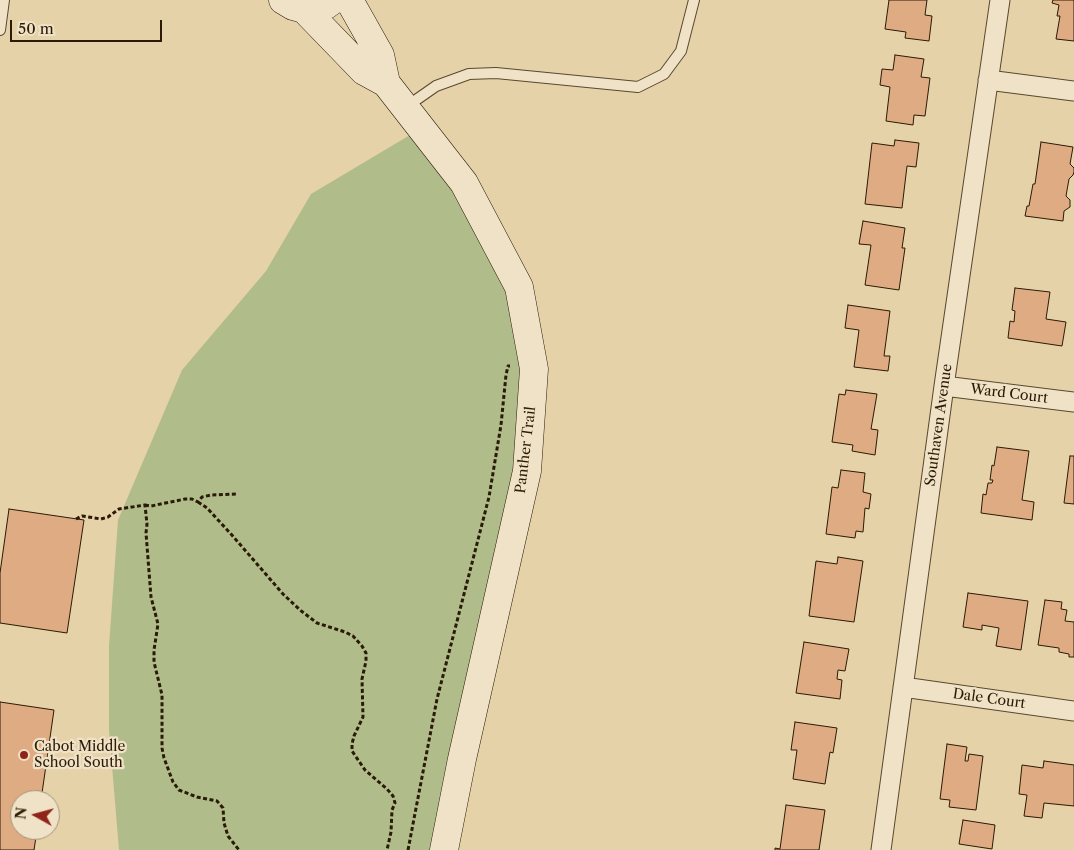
<!DOCTYPE html>
<html>
<head>
<meta charset="utf-8">
<style>
  body { margin:0 }
  #map { position:relative; width:1074px; height:850px; overflow:hidden; background:#e6d2a9; font-family:"Libre Caslon Text",serif }
  canvas { display:block }
  .north { position:absolute; left:10px; top:790px; width:50px; height:50px; box-sizing:border-box; background:#efe2c7; border:1px solid #a1927a; border-radius:50%; rotate:277deg; font-size:14px; font-weight:700; line-height:20px; text-align:center; color:#2b1a06 }
  .north::after { content:''; display:block; margin:auto; width:18px; height:22px; background:#8f2418; clip-path:polygon(50% 0,100% 100%,50% 72%,0 100%) }
  .scale { position:absolute; left:10px; top:20px; width:152px; height:22px; box-sizing:border-box; border:2px solid #2b1a06; border-top:0; padding-left:6px; font-size:15px; line-height:18px; white-space:nowrap; color:#2b1a06; -webkit-text-stroke:4px #efe2c7; paint-order:stroke }
</style>
</head>
<body>
<div id="map">
<canvas width="1074" height="850"></canvas>
<div class="north">N</div>
<div class="scale">50 m</div>
</div>
<script>
const context = document.querySelector('canvas').getContext('2d');
context.lineJoin = 'round';
function fill(path, color) {
  context.fillStyle = color;
  context.fill(path, 'evenodd');
}
function poly(rows) {
  const path = new Path2D();
  for (const r of rows) {
    path.moveTo(r[0], r[1]);
    for (let i = 2; i < r.length; i += 2) path.lineTo(r[i], r[i + 1]);
  }
  return path;
}
function trace(path, color, width, dash) {
  context.strokeStyle = color;
  context.lineWidth = width;
  context.lineCap = dash ? 'butt' : 'round';
  context.setLineDash(dash || []);
  context.stroke(path);
}
function label(font, color, halo, rows, align = 'center') {
  context.font = font + ' "Libre Caslon Text",serif';
  context.lineWidth = 4.5;
  context.setLineDash([]);
  context.textBaseline = 'middle';
  context.strokeStyle = halo;
  context.fillStyle = color;
  for (const [text, x, y, turn = 0] of rows) {
    context.save();
    context.translate(x, y);
    context.rotate((+turn || 0) * Math.PI / 180);
    context.textAlign = isNaN(turn) ? turn : align;
    if (halo) context.strokeText(text, 0, 0);
    context.fillText(text, 0, 0);
    context.restore();
  }
}
fill(poly([
  [415,132,458,197,515,307,522,341,522,439,432,850,119,850,109,730,109,646,118,520,182,370,266,271,311,194]
]), '#b0bd8b');
const building = poly([
  [889,0,927,0,925,15,932,16,929,41,905,38,906,32,885,29,889,0],
  [1053,0,1074,0,1074,41,1056,39,1060,16,1057,16,1059,5,1052,3,1053,0],
  [895,55,924,59,921,77,930,78,925,116,914,115,913,125,886,121,890,87,880,85,882,69,893,70,895,55],
  [895,140,919,143,916,167,907,166,902,208,865,204,872,143,894,146,895,140],
  [1041,142,1073,147,1070,164,1074,168,1074,172,1073,175,1069,179,1066,196,1070,200,1070,207,1064,211,1063,221,1025,216,1027,206,1029,206,1033,184,1035,184,1041,142],
  [863,221,905,228,902,248,905,248,899,290,865,285,871,245,859,244,863,221],
  [1015,288,1050,292,1046,319,1066,322,1062,346,1008,338,1010,321,1014,322,1015,311,1012,310,1015,288],
  [848,305,890,311,884,356,890,356,888,371,854,367,859,330,845,328,848,305],
  [846,390,877,394,871,429,878,430,875,455,852,451,853,445,832,442,839,394,845,395,846,390],
  [997,447,1029,451,1022,500,1034,502,1032,520,981,513,983,494,986,495,988,483,992,483,993,480,990,480,992,465,994,466,997,447],
  [1070,456,1074,456,1074,504,1064,503,1070,456],
  [841,470,865,473,863,492,871,494,869,509,865,508,863,532,856,531,855,538,826,534,832,487,838,488,841,470],
  [9,509,84,520,67,633,0,623,0,573,9,509],
  [838,557,863,561,854,622,809,616,816,561,837,564,838,557],
  [968,593,1028,601,1021,650,996,646,999,628,982,625,982,630,963,627,968,593],
  [1045,600,1062,602,1061,609,1067,610,1065,621,1074,622,1074,657,1069,657,1069,654,1059,652,1059,648,1038,645,1045,600],
  [804,642,849,649,845,671,838,670,837,679,842,680,840,699,796,693,804,642],
  [0,702,54,710,41,800,20,800,20,830,37,830,34,850,0,850,0,702],
  [795,722,837,728,833,753,830,752,825,784,793,779,797,750,791,750,795,722],
  [947,744,967,747,965,761,968,761,969,754,983,756,976,810,949,807,950,800,940,799,947,744],
  [1044,761,1074,765,1074,806,1044,803,1042,818,1024,816,1027,795,1019,794,1022,765,1043,768,1044,761],
  [786,805,825,810,819,850,775,850,775,848,780,849,786,805],
  [963,820,995,825,992,849,959,844,963,820]
]);
fill(building, '#deab82');
trace(building, '#2b1a06', 1);
const lane = poly([
  [0,30,4,0],
  [406,107,436,86,469,74,496,73,638,87,664,74,681,51,694,0]
]);
const street = poly([
  [988,80,1074,91],
  [944,386,1074,402],
  [903,687,1074,711],
  [881,850,944,386,1000,0]
]);
const secondary = poly([
  [283,0,293,6,304,9,316,9,326,5,333,0],
  [349,0,380,55,386,83],
  [304,9,364,71,386,83,464,183,519,287,534,369,527,471,462,759,444,850]
]);
trace(lane, '#5a482f', 12);
trace(street, '#5a482f', 21);
trace(secondary, '#2b1a06', 29);
trace(poly([
  [198,502,207,508,231,534,283,594,300,610,317,623,345,632,353,636,362,646,366,653,366,661,362,679,363,717,354,736,352,744,352,751,365,770,387,789,393,796,395,803,392,810,391,832,387,850],
  [145,505,151,506,185,499,192,499,198,502,202,497,211,495,236,494],
  [76,519,82,516,101,519,108,517,119,509,145,505,147,524,146,533,151,597,158,624,154,650,154,662,162,695,162,748,164,758,173,782,179,790,197,797,217,801,223,808,224,823,228,836,239,850],
  [408,850,437,699,489,497,501,425,506,375,508,366,510,366]
]), '#2b1a06', 3, [4, 2.5]);
trace(lane, '#efe2c7', 10);
trace(street, '#efe2c7', 19);
trace(secondary, '#efe2c7', 28);
for (const [x, y, r, color] of [
  [24,755,5,"#8f2418"]
]) {
  const dot = new Path2D();
  dot.arc(x, y, r, 0, 2 * Math.PI);
  context.fillStyle = color;
  context.fill(dot);
  trace(dot, '#efe2c7', 2);
}
label('14px', '#2b1a06', '#efe2c7', [
  ["Ward Court",1009,394,7],
  ["Southaven Avenue",939,425,-82],
  ["Panther Trail",526,450,-83],
  ["Dale Court",989,699,8]
]);
label('14px', '#2b1a06', '#efe2c7', [
  ["Cabot Middle",34,747],
  ["School South",34,763]
], 'left');
</script>
</body>
</html>
